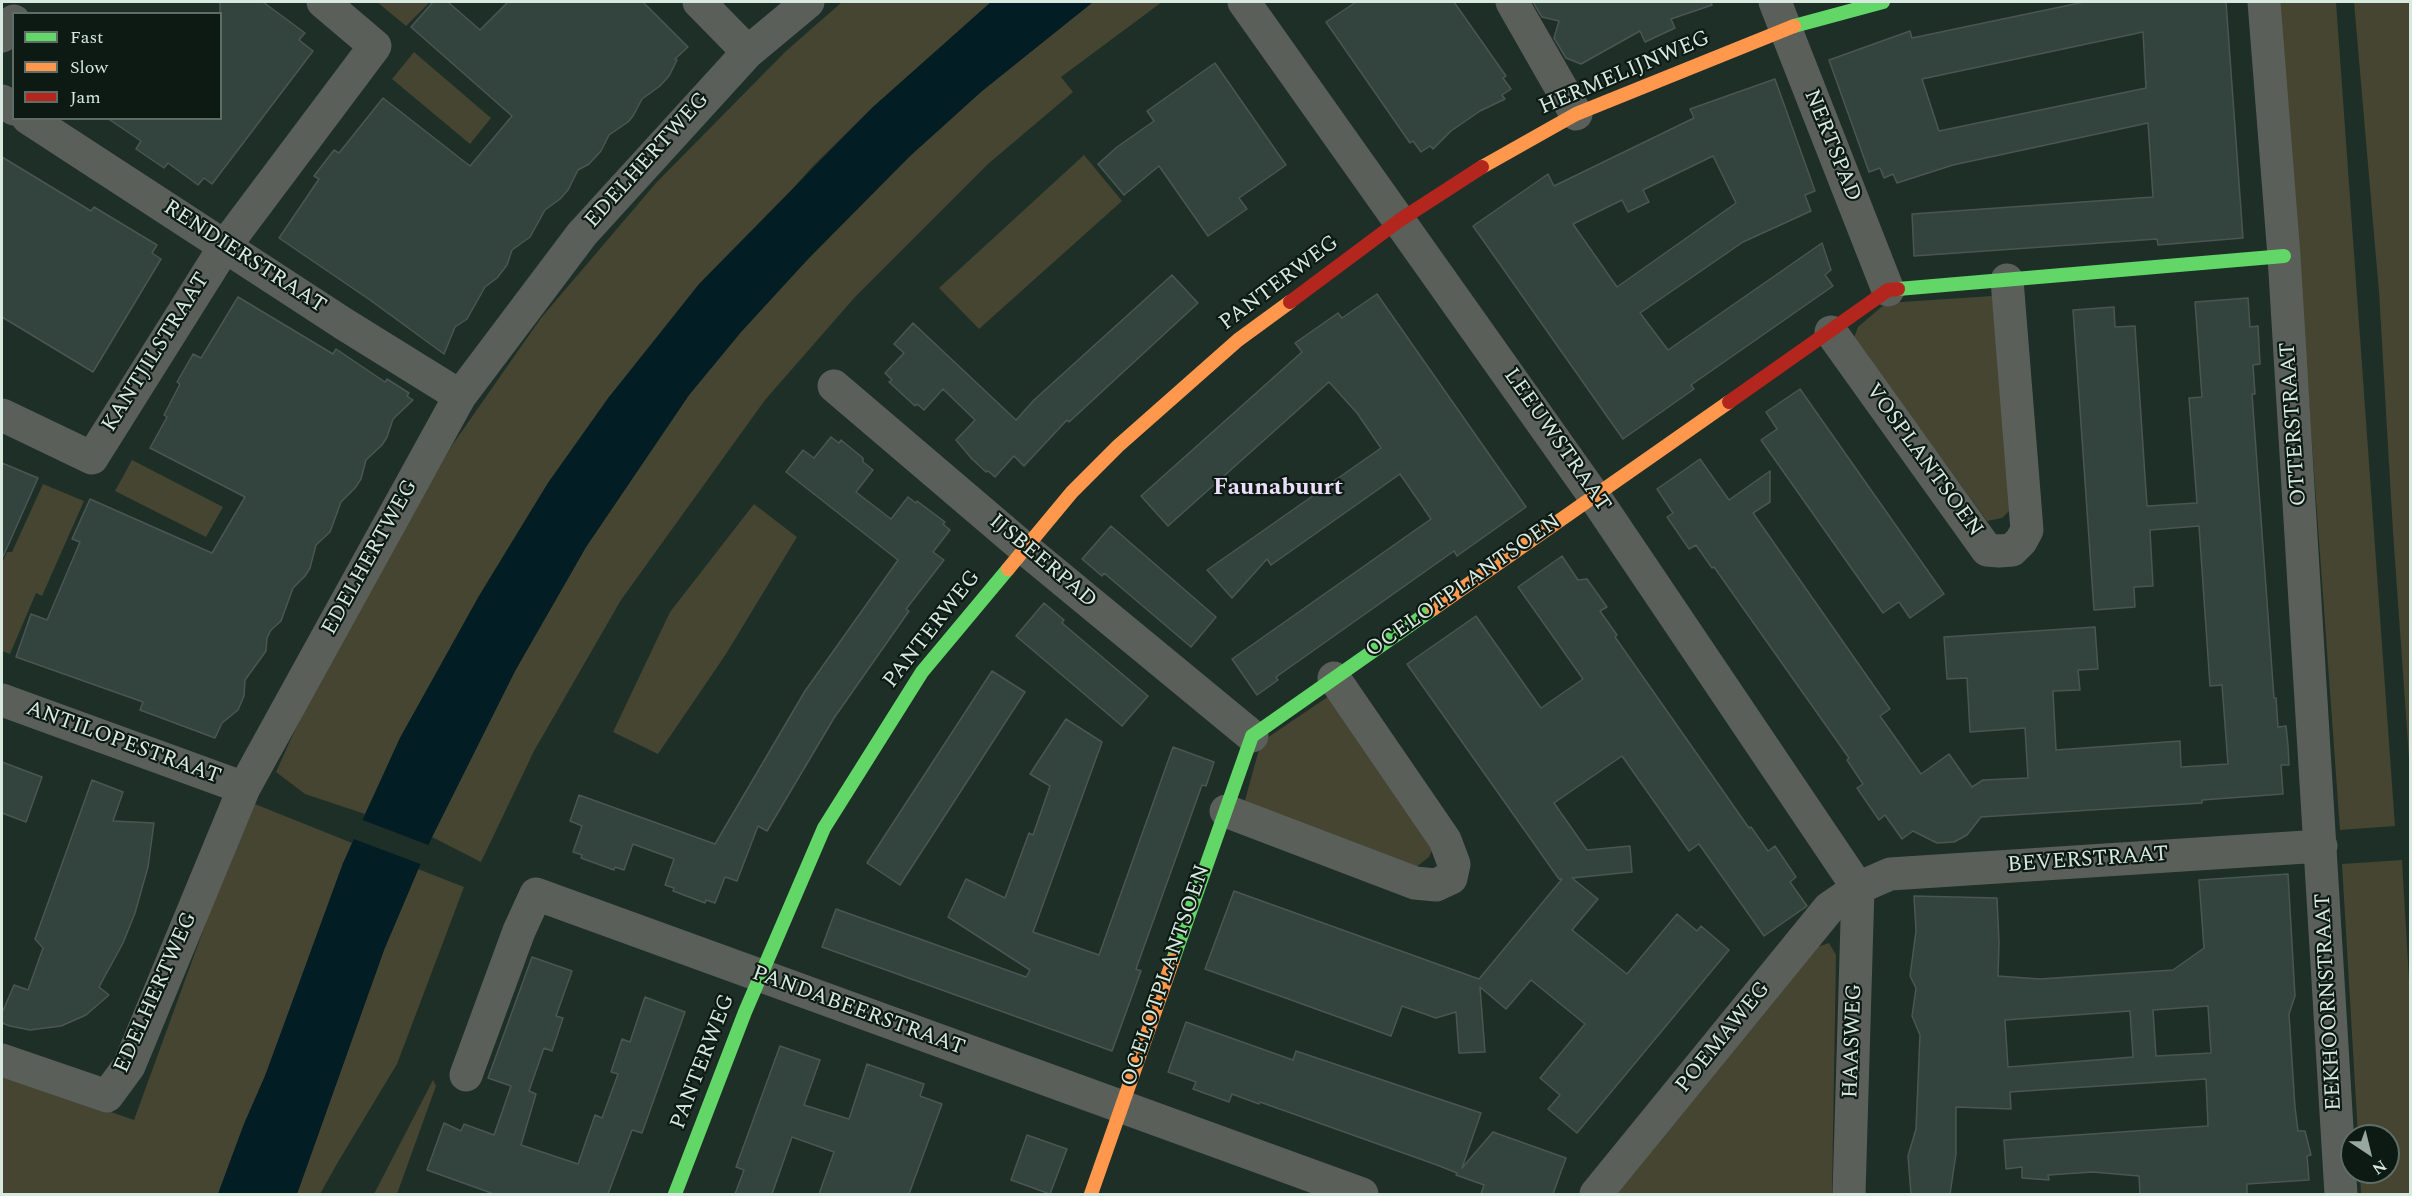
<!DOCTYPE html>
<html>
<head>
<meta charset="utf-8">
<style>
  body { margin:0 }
  #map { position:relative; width:2412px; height:1196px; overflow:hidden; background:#1e2f27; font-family:Spectral,serif }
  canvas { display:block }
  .frame { position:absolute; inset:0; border:3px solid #d8e9df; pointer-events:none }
  .legend { position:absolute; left:12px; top:12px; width:210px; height:108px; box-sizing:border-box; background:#0d1a13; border:2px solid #5e6d65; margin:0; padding:8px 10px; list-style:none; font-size:18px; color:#d8e9df }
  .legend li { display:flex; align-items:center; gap:12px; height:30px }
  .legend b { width:30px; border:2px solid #5e6d65 }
  .north { position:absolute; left:2340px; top:1124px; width:60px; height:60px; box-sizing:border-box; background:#0d1a13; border:2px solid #5e6d65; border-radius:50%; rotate:145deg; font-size:16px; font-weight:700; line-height:24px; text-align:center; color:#d8e9df }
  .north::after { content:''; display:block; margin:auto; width:21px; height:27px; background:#97a89f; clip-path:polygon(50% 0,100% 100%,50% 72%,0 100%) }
</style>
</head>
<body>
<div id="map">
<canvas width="2412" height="1196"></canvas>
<div class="frame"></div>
<ul class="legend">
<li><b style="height:8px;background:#63d668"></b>Fast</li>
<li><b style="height:8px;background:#ff974d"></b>Slow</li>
<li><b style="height:8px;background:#b3261e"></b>Jam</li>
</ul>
<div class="north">N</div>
</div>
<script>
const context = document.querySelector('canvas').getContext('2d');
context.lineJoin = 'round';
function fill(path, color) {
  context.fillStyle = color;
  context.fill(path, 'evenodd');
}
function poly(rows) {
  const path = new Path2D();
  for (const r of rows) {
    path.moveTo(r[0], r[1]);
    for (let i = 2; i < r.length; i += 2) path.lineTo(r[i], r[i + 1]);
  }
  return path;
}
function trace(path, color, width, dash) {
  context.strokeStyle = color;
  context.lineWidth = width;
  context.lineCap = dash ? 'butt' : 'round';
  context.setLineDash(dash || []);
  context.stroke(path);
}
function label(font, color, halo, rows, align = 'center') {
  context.font = font + ' Spectral,serif';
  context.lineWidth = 4.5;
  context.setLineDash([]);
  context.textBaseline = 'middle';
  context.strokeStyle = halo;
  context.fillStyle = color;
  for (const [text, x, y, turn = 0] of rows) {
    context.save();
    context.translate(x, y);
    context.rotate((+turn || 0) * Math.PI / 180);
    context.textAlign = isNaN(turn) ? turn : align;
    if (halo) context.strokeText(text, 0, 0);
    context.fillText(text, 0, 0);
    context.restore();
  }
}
fill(poly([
  [377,2,430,2,406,26],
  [842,2,991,2,873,107,813,166,609,397,548,483,479,596,400,738,365,814,305,794,276,772,309,699,375,577,453,444,541,318,656,183,785,52],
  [1093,2,1162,2,1061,77,1073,92,988,164,855,297,765,400,621,600,534,751,481,862,432,837,515,671,586,547,689,395,741,332,808,259,910,156,982,91],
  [2280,2,2336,2,2395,826,2340,830],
  [2354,2,2410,2,2410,772,2393,532,2379,292],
  [414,52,491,118,470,144,392,79],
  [1084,155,1122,201,979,329,939,288],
  [1992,296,2011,509,2002,518,1987,521,1854,338,1858,327,1886,303],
  [132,460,223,507,206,537,115,491],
  [43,484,84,501,42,596,36,593,10,654,2,651,2,563,7,552,12,552],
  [754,504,797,537,726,654,658,754,613,732,670,612],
  [1332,694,1434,846,1429,857,1411,871,1244,804,1261,742],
  [250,802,352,843,265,1076,244,1124,218,1194,2,1194,2,1074,134,1120],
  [2402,860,2410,997,2410,1194,2361,1194,2360,1172,2388,1172,2388,1136,2358,1136,2342,864],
  [418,869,464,887,397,1064,338,1162,320,1194,297,1194,384,950],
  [1829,943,1836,955,1832,1194,1613,1194,1811,949],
  [433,1080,436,1086,397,1194,374,1194]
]), '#454531');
fill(poly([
  [991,2,1093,2,982,91,910,156,808,259,741,332,689,395,586,547,515,671,432,837,384,950,297,1194,218,1194,244,1124,265,1076,343,863,400,738,479,596,548,483,609,397,699,284,873,107]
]), '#031d24');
fill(poly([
  [360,819,431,846,423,865,351,838]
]), '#1e2f27');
const building = poly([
  [220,2,263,2,305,33,299,40,313,51,212,184,204,178,198,185,168,163,164,168,136,149,141,141,107,118,220,118,220,2],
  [433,2,448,2,480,30,508,2,643,2,688,47,675,59,677,60,669,76,660,86,642,99,633,116,628,122,609,135,601,151,589,164,578,170,568,190,560,199,545,210,530,237,512,250,507,265,497,278,485,287,467,319,455,327,444,354,370,300,279,238,319,179,314,176,334,150,339,153,383,98,470,166,512,116,411,27,433,2],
  [1356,2,1454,2,1506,76,1503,78,1511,89,1502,95,1505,99,1480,111,1451,131,1433,149,1430,146,1421,152,1413,141,1410,143,1326,22,1356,2],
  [1533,2,1711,2,1712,5,1671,19,1675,28,1645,42,1640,31,1581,64,1566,58,1554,38,1559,21,1542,17,1533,2],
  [2084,2,2226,2,2243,238,2158,245,2157,239,1914,256,1912,214,2153,197,2148,123,1953,165,1897,183,1893,174,1884,178,1880,168,1869,172,1829,60,1910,31,1912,38,2084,2],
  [2143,32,2146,88,1939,131,1922,79,2143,32],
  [1215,63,1286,165,1239,198,1247,209,1208,236,1159,166,1124,195,1098,164,1117,147,1154,121,1147,111,1215,63],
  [1775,79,1815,191,1805,195,1811,211,1743,242,1640,313,1668,350,1822,243,1831,270,1825,275,1833,286,1691,385,1694,389,1623,439,1473,226,1548,174,1554,186,1694,118,1690,109,1775,79],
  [1713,156,1736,203,1617,287,1573,224,1622,200,1628,212,1649,202,1643,190,1713,156],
  [2,157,91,211,94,207,157,245,152,253,161,259,93,372,2,317,2,157],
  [1172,275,1198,303,1069,422,1067,420,1024,466,1014,456,995,477,988,471,986,472,972,459,956,440,975,420,943,389,924,410,917,404,915,406,889,382,892,380,885,373,904,353,894,344,913,323,1016,420,1034,400,1172,275],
  [1377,294,1526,507,1457,556,1454,551,1276,677,1278,680,1257,695,1232,659,1431,519,1400,474,1271,565,1267,559,1232,598,1207,570,1381,448,1357,413,1329,382,1168,526,1141,496,1302,352,1295,343,1338,313,1342,318,1377,294],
  [238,297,333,354,336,349,385,382,387,379,409,393,407,396,413,400,393,419,387,437,382,445,366,460,361,479,355,488,341,502,330,532,316,545,310,568,305,576,293,588,281,621,271,630,267,638,266,651,245,680,244,696,238,710,222,723,215,738,140,710,143,702,16,657,31,614,47,620,80,542,72,539,90,499,212,553,245,497,150,448,167,417,164,415,180,384,177,382,193,354,201,358,238,297],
  [2248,298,2250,327,2258,326,2260,364,2253,365,2255,394,2252,394,2274,698,2276,698,2278,727,2286,726,2288,745,2289,765,2281,765,2283,794,2202,800,2202,803,1981,817,1967,835,1954,842,1937,843,1913,831,1902,839,1885,815,1879,820,1857,788,1863,784,1847,760,1849,758,1714,567,1712,568,1696,545,1689,549,1667,517,1673,513,1657,489,1700,459,1729,500,1770,471,1770,502,1753,513,1890,709,1880,716,1921,774,1949,754,1972,787,1983,780,2028,778,2025,728,1970,732,1967,678,1947,679,1944,637,2095,627,2098,669,2078,670,2080,690,2053,691,2056,750,2180,741,2181,767,2228,764,2222,685,2210,686,2199,526,2150,530,2153,586,2134,587,2135,607,2094,610,2073,310,2114,307,2115,327,2135,326,2147,506,2197,503,2189,398,2202,397,2195,302,2248,298],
  [1800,389,1944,594,1910,618,1899,602,1883,613,1761,440,1777,429,1766,412,1800,389],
  [831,437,839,443,841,440,863,458,863,462,873,470,856,492,891,519,908,497,916,503,917,501,945,522,943,524,950,530,933,552,944,560,906,609,909,611,834,718,767,831,758,826,737,881,725,877,715,903,706,900,705,903,673,891,674,888,665,885,674,859,633,844,624,870,615,867,614,870,581,858,582,855,573,852,582,826,570,821,579,795,715,844,805,691,898,560,786,472,803,450,814,458,831,437],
  [2,463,38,478,2,559,2,463],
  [1111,526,1216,617,1191,647,1104,573,1102,576,1082,559,1111,526],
  [1562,556,1578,580,1587,579,1607,607,1600,611,1617,635,1615,637,1749,828,1751,827,1768,851,1775,846,1796,877,1790,882,1807,906,1764,936,1699,844,1689,851,1622,756,1554,803,1587,850,1630,846,1632,872,1572,878,1598,899,1572,930,1627,974,1677,914,1697,931,1701,926,1729,950,1577,1133,1548,1109,1560,1095,1540,1078,1585,1024,1531,980,1506,1009,1480,987,1485,1052,1459,1053,1456,1012,1436,1018,1402,1006,1391,1036,1205,969,1234,891,1479,979,1562,879,1559,879,1407,664,1476,616,1541,708,1583,679,1518,587,1562,556],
  [1044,603,1064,620,1062,623,1148,696,1122,726,1016,636,1044,603],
  [992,671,1025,692,900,885,867,863,992,671],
  [1066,719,1102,742,1033,932,1099,955,1173,747,1214,762,1206,786,1202,785,1136,969,1141,971,1112,1051,822,947,836,909,1026,977,1030,970,948,917,966,879,1005,898,1029,833,1033,835,1050,786,1030,774,1066,719],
  [2,762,42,777,26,822,2,813,2,762],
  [92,780,123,792,113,821,154,823,148,867,135,913,123,943,99,987,109,995,86,1015,61,1026,30,1030,10,1026,2,1023,2,1013,14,985,28,990,43,948,35,939,92,780],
  [2288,874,2295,996,2289,1014,2295,1107,2298,1131,2305,1131,2311,1155,2307,1156,2309,1180,2247,1184,2247,1194,2140,1194,2139,1176,2093,1172,2048,1175,2049,1180,2022,1178,2022,1167,2006,1169,2004,1140,2208,1126,2206,1079,2010,1092,2011,1109,1956,1107,1956,1154,1950,1194,1911,1194,1908,1156,1916,1129,1920,1035,1912,1016,1916,988,1910,976,1916,931,1914,896,1997,898,1999,942,1998,976,2040,979,2173,970,2204,948,2199,880,2288,874],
  [2208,1006,2211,1053,2156,1056,2153,1010,2208,1006],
  [2130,1011,2133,1057,2008,1067,2005,1020,2130,1011],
  [532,957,572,971,556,1016,563,1018,552,1051,544,1048,529,1091,536,1094,521,1145,578,1164,595,1115,602,1118,618,1074,611,1072,622,1039,630,1042,645,997,685,1012,642,1133,632,1130,608,1194,494,1194,427,1170,444,1123,461,1131,464,1124,494,1135,511,1086,488,1078,532,957],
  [1186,1022,1293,1060,1296,1051,1481,1113,1462,1168,1493,1132,1566,1158,1553,1194,1481,1194,1484,1185,1456,1175,1457,1173,1437,1165,1260,1102,1259,1104,1232,1094,1229,1102,1193,1089,1196,1082,1168,1072,1186,1022],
  [780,1046,820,1060,804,1105,849,1119,867,1064,924,1084,920,1096,942,1104,909,1194,819,1194,834,1152,792,1137,772,1194,735,1194,744,1170,736,1167,780,1046],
  [1027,1135,1067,1149,1050,1194,1011,1180,1027,1135]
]);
fill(building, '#33443e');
trace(building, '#485753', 1.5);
trace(poly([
  [699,2,748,52],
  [1244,2,1594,496,1858,888],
  [1512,2,1576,114],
  [1775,2,1888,290],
  [2264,2,2284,256,2341,1194],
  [2,36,14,21],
  [2,101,14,109],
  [28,118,344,324,460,396],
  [1831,332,1987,550,1999,551,2012,550,2021,541,2027,530,2007,280],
  [834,386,1024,548,1252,736],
  [2,415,92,458,225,246,375,46,323,2],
  [2,700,244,788],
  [1226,811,1415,883,1436,885,1451,878,1454,864,1445,840,1334,678],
  [2,1060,107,1096,129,1066,244,788,460,396,582,234,748,52,808,2],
  [466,1075,519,931,536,894,1362,1194],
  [1596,1194,1829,908,1858,888,1890,874,2321,846],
  [1849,1194,1858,888]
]), '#5a5f59', 33);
trace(poly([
  [1794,26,1883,2],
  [1898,289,2284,256],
  [1173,960,1252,736,1433,609],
  [675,1194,745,1012,824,828,922,672,1008,569]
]), '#63d668', 14);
trace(poly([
  [1482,167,1576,114,1794,26],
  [1008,569,1072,492,1118,446,1238,340,1290,302],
  [1433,609,1729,402],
  [1091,1194,1173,960]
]), '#ff974d', 14);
trace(poly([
  [1290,302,1400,220,1482,167],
  [1729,402,1888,290,1898,289]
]), '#b3261e', 14);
label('22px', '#d8e9df', '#0d1a13', [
  ["HERMELIJNWEG",1625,74,-23],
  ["NERTSPAD",1831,146,68],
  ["EDELHERTWEG",648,161,-48],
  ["RENDIERSTRAAT",244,258,33],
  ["PANTERWEG",1280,284,-37],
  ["KANTJILSTRAAT",157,353,-58],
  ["OTTERSTRAAT",2295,424,-94],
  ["LEEUWSTRAAT",1556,441,55],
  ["VOSPLANTSOEN",1923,461,54],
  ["EDELHERTWEG",371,558,-61],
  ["IJSBEERPAD",1042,562,40],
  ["OCELOTPLANTSOEN",1464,587,-35],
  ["PANTERWEG",933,630,-52],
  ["ANTILOPESTRAAT",123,744,20],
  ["BEVERSTRAAT",2088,861,-4],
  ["OCELOTPLANTSOEN",1167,976,-71],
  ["EDELHERTWEG",157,993,-66],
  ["EEKHOORNSTRAAT",2330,1002,-93],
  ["PANDABEERSTRAAT",858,1012,20],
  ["POEMAWEG",1724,1038,-51],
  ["HAASWEG",1854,1041,-88],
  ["PANTERWEG",704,1062,-69]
]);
label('bold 24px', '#ebdefa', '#0d1a13', [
  ["Faunabuurt",1278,489]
]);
</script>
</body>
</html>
